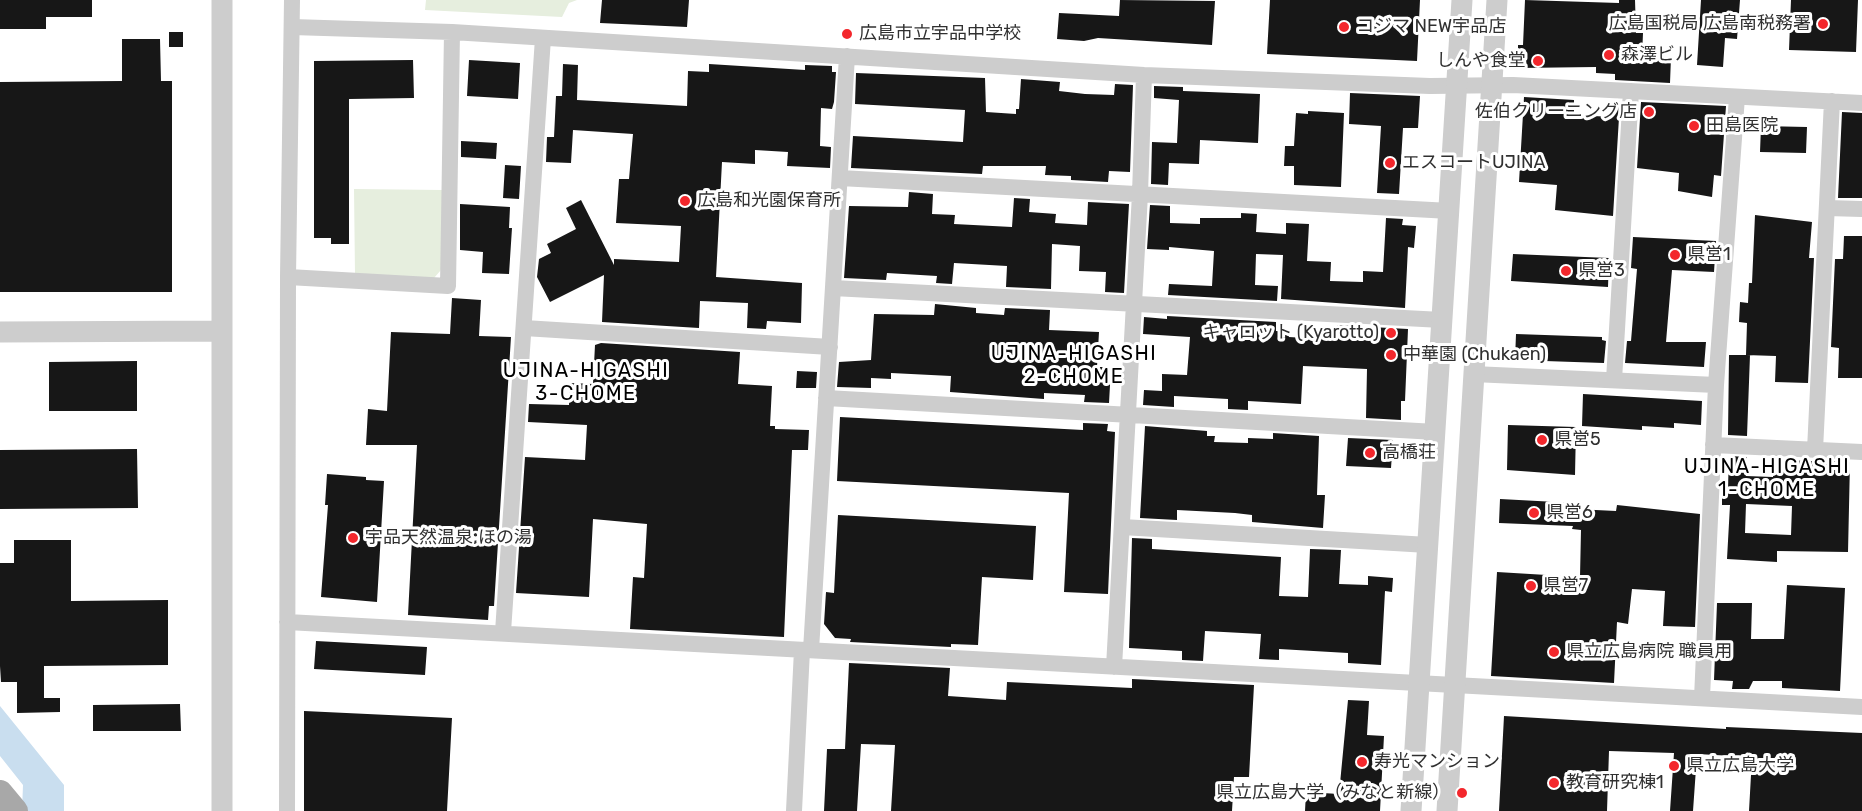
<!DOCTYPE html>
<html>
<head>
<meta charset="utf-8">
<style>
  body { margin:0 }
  canvas { display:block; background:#fff }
</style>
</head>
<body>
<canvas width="1862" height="811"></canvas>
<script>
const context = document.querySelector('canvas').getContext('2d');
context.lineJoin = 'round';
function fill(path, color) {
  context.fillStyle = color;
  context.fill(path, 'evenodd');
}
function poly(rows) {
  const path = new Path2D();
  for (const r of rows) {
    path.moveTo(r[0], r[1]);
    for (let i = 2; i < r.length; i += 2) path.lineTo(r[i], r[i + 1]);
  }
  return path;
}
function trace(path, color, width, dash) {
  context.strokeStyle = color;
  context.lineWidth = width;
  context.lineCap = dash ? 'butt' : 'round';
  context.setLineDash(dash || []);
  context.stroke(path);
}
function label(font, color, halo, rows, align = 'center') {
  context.font = font + ' Rubik,"Noto Sans JP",sans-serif';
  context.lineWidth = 6;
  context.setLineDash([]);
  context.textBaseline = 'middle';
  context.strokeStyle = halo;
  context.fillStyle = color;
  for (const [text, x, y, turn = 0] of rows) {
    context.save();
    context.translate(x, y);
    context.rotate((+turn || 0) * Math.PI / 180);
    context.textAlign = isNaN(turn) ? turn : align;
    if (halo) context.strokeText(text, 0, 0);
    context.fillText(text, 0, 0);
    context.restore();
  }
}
fill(poly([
  [426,0,577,0,569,3,562,17,425,10],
  [354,189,443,190,441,270,434,278,355,275]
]), '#e6eede');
fill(poly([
  [0,706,64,785,64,811,22,811,23,785,0,756]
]), '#c9deef');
fill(poly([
  [0,0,92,0,92,17,46,17,46,29,0,29],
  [602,0,689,0,687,27,600,23],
  [1120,0,1215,1,1212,45,1098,38,1084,41,1057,39,1059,13,1119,16],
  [1270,0,1420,0,1417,61,1267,54],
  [1525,0,1619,3,1619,0,1635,0,1636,33,1643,33,1642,57,1671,57,1670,83,1615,80,1615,74,1596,73,1596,67,1518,68,1518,45,1523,45],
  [1701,0,1740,0,1737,39,1725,38,1723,67,1697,65],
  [1791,0,1858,0,1856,52,1789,50],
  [169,32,183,32,183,47,169,47],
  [122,39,160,39,161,81,172,81,172,292,0,292,0,82,122,81],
  [413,60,414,98,349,99,349,244,331,244,331,238,314,238,314,61],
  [469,60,520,63,518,99,467,96],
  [563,64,578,65,577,100,687,106,688,71,709,72,709,64,805,70,805,65,832,66,832,72,836,72,834,102,832,109,821,108,820,146,831,147,830,168,787,166,788,152,755,150,755,164,722,162,716,277,802,283,801,323,767,321,766,329,747,328,748,303,700,301,699,328,602,322,604,275,550,302,537,277,539,259,551,253,547,244,576,229,566,208,581,200,614,265,614,259,679,262,681,226,616,223,619,179,629,179,633,134,573,130,571,163,546,162,547,137,554,137,556,96,562,96],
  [856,73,985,78,986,112,1016,114,1016,109,1019,109,1021,79,1060,82,1059,91,1085,94,1114,95,1115,84,1133,85,1130,172,1109,171,1108,182,1071,180,1071,176,1045,175,1046,166,983,166,982,174,851,168,853,136,963,142,965,110,855,104],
  [1154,86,1183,87,1183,91,1260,94,1258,143,1200,140,1199,164,1169,163,1168,185,1151,184,1152,142,1177,143,1179,100,1154,98],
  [1350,93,1420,96,1418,128,1403,128,1399,194,1377,193,1381,126,1349,124],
  [1524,97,1574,100,1574,115,1613,117,1614,101,1620,101,1613,216,1555,210,1557,185,1519,182],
  [1641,102,1726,106,1721,176,1714,175,1712,197,1678,191,1679,173,1637,168],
  [1308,111,1344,113,1341,187,1294,185,1294,166,1284,166,1285,146,1294,146,1296,113,1308,114],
  [1842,112,1862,113,1862,198,1838,198],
  [1761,126,1807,127,1806,153,1760,152],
  [461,141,497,143,496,159,461,157],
  [505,165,521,166,519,199,503,198],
  [909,192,933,194,932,214,955,215,954,224,1012,227,1014,198,1030,199,1029,212,1056,214,1055,223,1087,225,1088,202,1129,204,1124,293,1105,292,1106,272,1079,271,1080,246,1052,244,1051,289,1006,287,1007,266,954,263,952,284,936,283,937,276,887,273,886,280,844,278,849,206,908,207],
  [460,204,510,207,509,228,512,228,509,274,482,273,483,252,460,250],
  [1150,205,1170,206,1170,223,1200,224,1200,218,1241,218,1241,213,1257,214,1256,232,1286,234,1286,223,1309,224,1307,261,1331,262,1330,281,1363,282,1363,271,1383,272,1386,218,1403,219,1402,225,1416,226,1414,248,1408,247,1405,308,1281,299,1283,255,1256,254,1255,285,1278,286,1277,301,1168,295,1169,284,1212,286,1214,251,1169,247,1169,250,1147,249],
  [1755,215,1812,222,1809,258,1814,258,1808,383,1775,382,1776,356,1746,355,1747,323,1739,322,1740,302,1748,303,1749,283,1752,283],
  [1844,236,1862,236,1862,378,1838,378,1839,348,1831,347,1835,259,1843,259],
  [1633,237,1716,241,1714,272,1672,270,1666,342,1706,342,1704,367,1625,363,1627,341,1631,341,1637,269,1631,268],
  [1513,254,1609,258,1608,287,1511,281],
  [452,298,481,300,479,336,511,337,494,606,489,606,488,620,408,615,417,445,366,445,368,409,387,411,391,332,450,334],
  [935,304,976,308,976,313,1004,315,1005,308,1050,310,1049,330,1099,332,1097,367,1111,367,1109,403,1084,402,1085,395,1044,393,1044,399,950,392,951,376,891,373,891,379,871,378,871,388,837,387,839,362,871,360,874,314,934,315],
  [1167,316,1276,322,1276,331,1289,332,1289,337,1320,339,1320,331,1334,332,1335,325,1408,329,1405,401,1401,401,1401,420,1366,418,1367,369,1303,366,1301,404,1248,401,1248,410,1228,409,1228,399,1174,396,1174,407,1143,405,1144,390,1162,391,1162,374,1187,375,1190,337,1143,334,1144,317,1167,319],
  [1516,334,1602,337,1602,340,1606,341,1604,363,1515,360],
  [601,343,740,352,738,384,772,386,770,426,775,426,775,429,809,430,808,450,792,450,784,637,630,629,633,577,644,578,647,524,593,519,589,597,516,593,525,457,585,460,587,425,528,422,529,404,569,405,570,383,593,384,595,345],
  [1729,355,1750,355,1747,436,1728,435],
  [137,361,137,411,49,411,49,362],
  [797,371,817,372,816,388,796,388],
  [1583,394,1702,401,1701,425,1674,423,1674,428,1642,426,1642,430,1582,426],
  [840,417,1083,430,1083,423,1108,424,1107,431,1115,432,1108,594,1064,592,1069,493,837,481],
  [1508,425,1576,427,1575,475,1507,470],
  [1145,426,1207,431,1207,436,1215,436,1214,442,1248,443,1248,438,1273,439,1273,433,1319,436,1317,495,1325,495,1323,528,1252,522,1252,515,1235,513,1177,510,1177,520,1140,518],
  [1348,438,1393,440,1391,468,1346,466],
  [137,449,138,508,0,509,0,450],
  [1729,456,1747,457,1746,476,1773,477,1774,460,1850,462,1848,552,1777,551,1777,562,1727,559,1730,505,1722,505,1722,487,1728,487],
  [1746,504,1792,506,1791,535,1745,533],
  [327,474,366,477,366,480,384,481,377,602,321,597,328,505,325,505],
  [1500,499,1575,503,1575,509,1616,511,1617,505,1700,514,1695,627,1663,626,1665,591,1632,589,1628,624,1617,622,1614,683,1491,676,1497,572,1580,577,1581,530,1572,529,1573,526,1499,523],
  [838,515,1036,526,1033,580,982,577,978,645,951,644,951,647,850,642,851,639,835,638,824,624,826,592,834,593],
  [1132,538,1152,539,1152,549,1281,557,1279,596,1308,597,1310,549,1341,550,1339,584,1368,585,1368,576,1393,578,1392,592,1385,591,1381,665,1348,663,1348,653,1279,649,1279,660,1259,659,1261,634,1205,631,1203,661,1182,660,1182,651,1129,648],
  [14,540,71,540,71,601,168,600,168,665,44,666,44,698,60,698,60,712,17,713,17,682,1,682,0,666,0,563,14,563],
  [1787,585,1845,588,1840,691,1782,688,1782,681,1753,681,1749,689,1732,689,1733,681,1714,680,1717,603,1752,603,1751,639,1784,639],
  [316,641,427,647,425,675,314,669],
  [849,663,950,668,948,696,1006,700,1007,682,1132,688,1132,679,1254,685,1249,777,1234,777,1232,811,891,811,895,745,861,744,857,811,824,811,827,749,845,749],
  [1348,700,1369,701,1367,735,1384,736,1380,811,1305,811,1306,792,1339,794],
  [180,704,181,731,93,731,93,705],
  [304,711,452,718,447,811,304,811],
  [1504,716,1726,729,1726,727,1862,733,1862,811,1749,811,1752,757,1697,754,1693,811,1670,811,1674,753,1609,751,1607,811,1499,811]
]), '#171717');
trace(poly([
  [292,27,452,32,1144,75,1430,86,1513,85,1862,103],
  [840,178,1450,211],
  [1827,208,1862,209],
  [288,277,448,286,452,32],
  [833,288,1442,320],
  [524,328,830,347],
  [1473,374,1716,385],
  [1614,380,1631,91],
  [826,398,1436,432],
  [1713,445,1862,452],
  [1815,450,1832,101],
  [1122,527,1428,545],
  [287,622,1862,707],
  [503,632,543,38],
  [811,650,847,56],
  [1114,667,1140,194,1144,75],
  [1702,698,1716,385,1737,97],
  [287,811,288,277,292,0],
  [794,811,802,650]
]), '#cdcdcd', 16);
trace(poly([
  [0,332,222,331],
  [222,811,222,0],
  [1411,811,1462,0],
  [1447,811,1497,0]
]), '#cdcdcd', 21);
trace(poly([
  [0,793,15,811]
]), '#a8a8a8', 26);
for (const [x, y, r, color] of [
  [1823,24,6,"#f3272c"],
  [1344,27,6,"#f3272c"],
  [847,34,6,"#f3272c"],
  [1609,55,6,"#f3272c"],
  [1538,61,6,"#f3272c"],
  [1649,112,6,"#f3272c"],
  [1694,126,6,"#f3272c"],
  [1390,163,6,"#f3272c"],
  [685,201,6,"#f3272c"],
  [1675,255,6,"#f3272c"],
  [1566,271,6,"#f3272c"],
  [1391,333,6,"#f3272c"],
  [1391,355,6,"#f3272c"],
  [1542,440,6,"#f3272c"],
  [1370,453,6,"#f3272c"],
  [1534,513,6,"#f3272c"],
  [353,538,6,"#f3272c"],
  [1531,586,6,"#f3272c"],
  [1554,652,6,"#f3272c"],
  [1362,762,6,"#f3272c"],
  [1674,766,6,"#f3272c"],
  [1554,783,6,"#f3272c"],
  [1462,793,6,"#f3272c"]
]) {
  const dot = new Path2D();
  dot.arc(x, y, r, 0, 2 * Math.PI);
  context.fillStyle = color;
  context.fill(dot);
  trace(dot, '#fff', 2);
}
label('18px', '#303030', '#fff', [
  ["広島国税局 広島南税務署",1811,24,"right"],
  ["コジマ NEW宇品店",1356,27],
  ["広島市立宇品中学校",859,34],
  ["森澤ビル",1621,55],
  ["しんや食堂",1526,61,"right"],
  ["佐伯クリーニング店",1637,112,"right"],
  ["田島医院",1706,126],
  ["エスコートUJINA",1402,163],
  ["広島和光園保育所",697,201],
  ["県営1",1687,255],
  ["県営3",1578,271],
  ["キャロット (Kyarotto)",1379,333,"right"],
  ["中華園 (Chukaen)",1403,355],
  ["県営5",1554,440],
  ["高橋荘",1382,453],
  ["県営6",1546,513],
  ["宇品天然温泉;ほの湯",365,538],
  ["県営7",1543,586],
  ["県立広島病院 職員用",1566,652],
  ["寿光マンション",1374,762],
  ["県立広島大学",1686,766],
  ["教育研究棟1",1566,783],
  ["県立広島大学（みなと新線）",1450,793,"right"]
], 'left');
context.letterSpacing = '1.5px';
label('20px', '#000', '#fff', [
  ["UJINA-HIGASHI",1074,354],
  ["2-CHOME",1074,377],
  ["UJINA-HIGASHI",586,371],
  ["3-CHOME",586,394],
  ["UJINA-HIGASHI",1767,467],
  ["1-CHOME",1767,490]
]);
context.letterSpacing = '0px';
</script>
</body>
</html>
